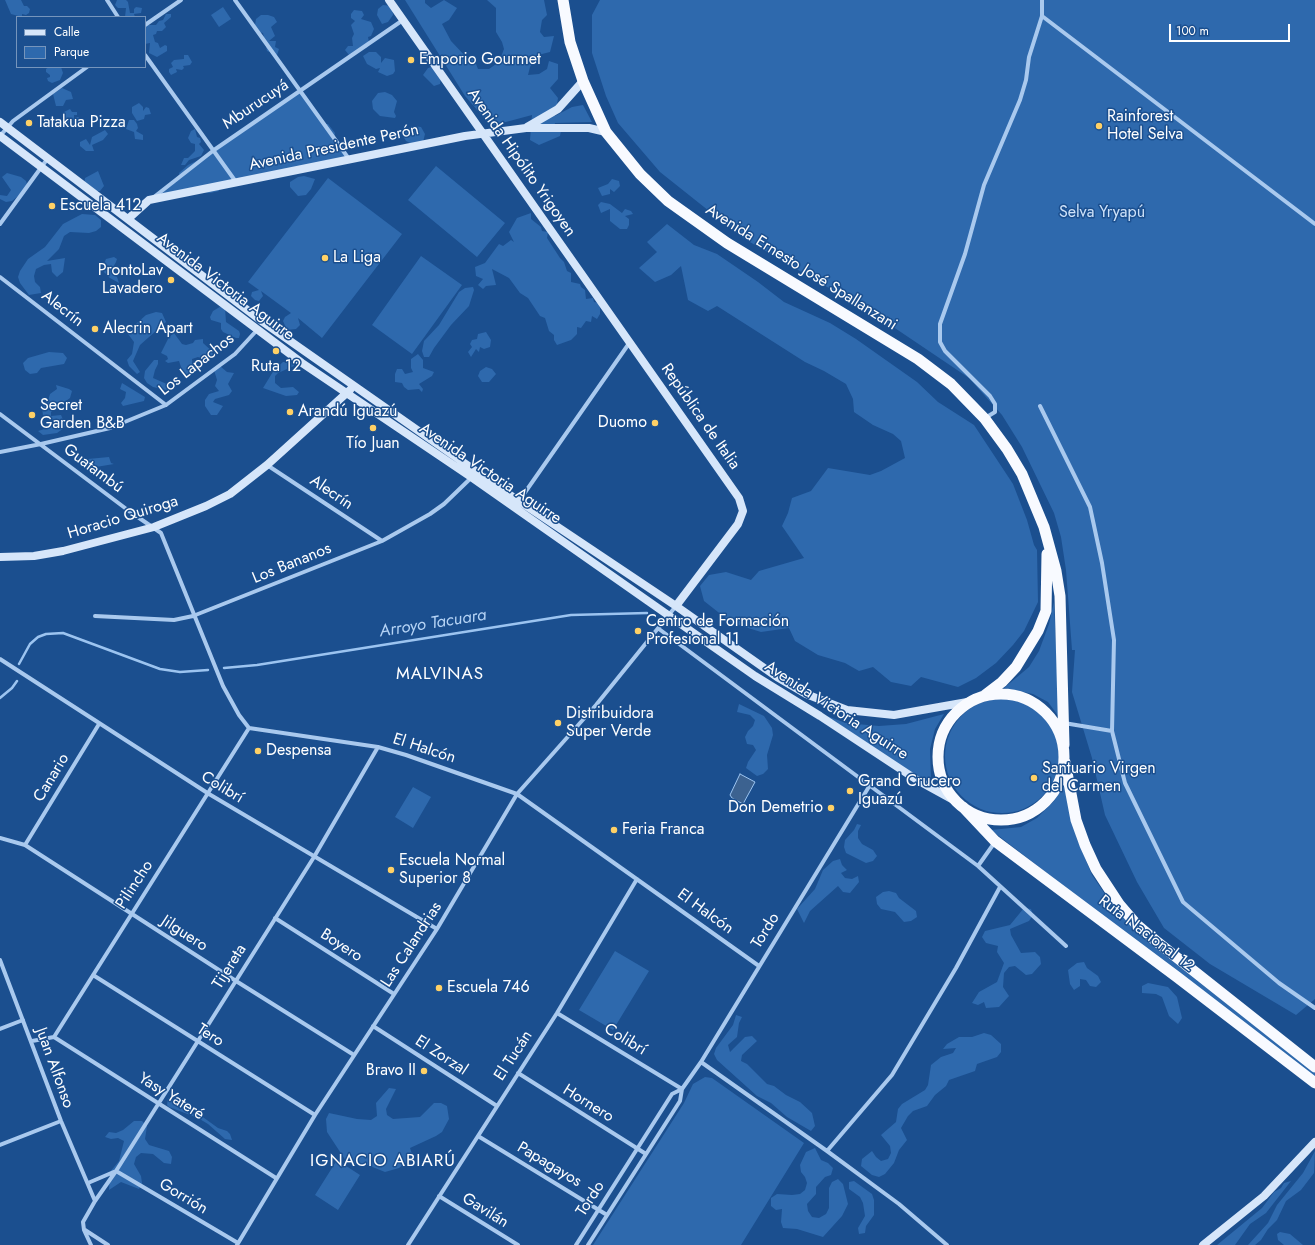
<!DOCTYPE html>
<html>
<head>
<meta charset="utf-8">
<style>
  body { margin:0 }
  #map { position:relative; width:1315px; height:1245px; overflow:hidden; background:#1b4f8f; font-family:Jost,sans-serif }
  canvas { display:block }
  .legend { position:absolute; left:16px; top:16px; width:130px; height:52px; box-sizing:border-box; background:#1b4f8f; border:1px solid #7695bc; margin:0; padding:5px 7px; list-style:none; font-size:12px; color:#fff }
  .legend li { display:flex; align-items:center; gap:8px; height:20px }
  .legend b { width:20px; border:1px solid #7695bc }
  .scale { position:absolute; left:1169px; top:24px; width:121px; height:18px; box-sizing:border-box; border:2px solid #fff; border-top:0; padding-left:5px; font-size:12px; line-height:14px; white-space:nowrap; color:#fff; -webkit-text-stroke:3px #1b4f8f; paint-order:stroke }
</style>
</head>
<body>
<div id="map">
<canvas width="1315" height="1245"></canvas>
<ul class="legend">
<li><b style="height:5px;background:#d6e6fa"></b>Calle</li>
<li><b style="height:11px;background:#2e69ad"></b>Parque</li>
</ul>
<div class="scale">100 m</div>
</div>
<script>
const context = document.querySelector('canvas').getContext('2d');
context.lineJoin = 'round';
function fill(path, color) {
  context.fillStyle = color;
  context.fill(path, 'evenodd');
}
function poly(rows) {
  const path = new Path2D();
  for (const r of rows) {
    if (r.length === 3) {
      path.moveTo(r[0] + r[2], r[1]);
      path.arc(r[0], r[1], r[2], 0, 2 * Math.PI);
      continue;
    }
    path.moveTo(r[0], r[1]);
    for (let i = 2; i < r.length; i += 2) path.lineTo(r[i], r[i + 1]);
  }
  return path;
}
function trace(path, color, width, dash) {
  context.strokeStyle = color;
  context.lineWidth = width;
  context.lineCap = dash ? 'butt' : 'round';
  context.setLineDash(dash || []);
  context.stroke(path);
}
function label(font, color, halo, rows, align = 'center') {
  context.font = font + ' Jost,sans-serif';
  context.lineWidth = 3;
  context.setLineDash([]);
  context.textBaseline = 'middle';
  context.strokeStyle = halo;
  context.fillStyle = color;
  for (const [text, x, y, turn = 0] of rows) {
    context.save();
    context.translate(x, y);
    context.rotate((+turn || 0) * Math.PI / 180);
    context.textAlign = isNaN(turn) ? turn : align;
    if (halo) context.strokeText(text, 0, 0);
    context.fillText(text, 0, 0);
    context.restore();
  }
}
fill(poly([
  [5,0,21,0,24,6,27,6,30,9,29,13,26,15,22,14,22,17,11,14],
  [117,0,126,0,128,2,130,13,134,13,134,9,136,7,142,8,141,13,134,14,135,17,125,17,126,8,118,8,115,5],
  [405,0,425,0,425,3,431,8,444,0,457,8,449,20,442,24,451,41,467,58,474,59,478,69,489,69,499,62,504,49,502,42,496,32,496,8,487,0,544,0,547,15,542,20,540,32,544,37,554,36,550,52,538,55,530,67,528,75,539,74,547,69,549,61,558,64,558,79,550,88,558,98,555,116,572,107,583,105,592,122,555,123,554,127,562,126,560,136,539,145,530,140,532,115,491,126,465,96],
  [600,0,1315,0,1315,999,1296,1015,1210,964,1164,928,1137,882,1105,815,1092,758,1072,692,1075,650,1072,650,1066,570,1061,537,1054,513,1022,447,1002,415,969,378,877,316,743,238,660,172,618,123,606,96,592,53,592,15],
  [383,5,392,6,393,15,388,22,382,24,377,15,378,9],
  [223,7,231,19,219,27,211,15],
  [354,10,362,11,364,15,361,19,371,22,374,29,371,36,368,37,369,42,367,48,358,49,356,55,349,55,345,50,348,46,353,46,352,38,354,34,351,25,355,21,351,18,351,14],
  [166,14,171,14,171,17,164,23,166,27,162,31,157,31,156,34,153,35,155,42,158,43,160,48,165,45,167,46,167,51,157,57,149,53,150,43,145,44,145,25,156,25,159,21,163,20],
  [261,15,268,15,274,17,277,22,271,27,275,36,269,41,276,41,275,47,279,49,277,55,267,51,263,33,259,32,255,25,256,19],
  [369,52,376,52,381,57,381,63,385,58,394,60,395,71,393,74,387,76,378,72,380,68,376,69,367,64,363,56],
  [184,55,188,55,192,62,190,65,183,66,184,68,182,70,176,69,177,72,171,75,169,72,169,69,173,67,171,63,174,60,184,59],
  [49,67,61,67,63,73,60,80,52,83,48,81,47,78,50,77,50,75,46,72,46,69],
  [431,67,437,71,441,78,440,84,434,86,423,75,428,68],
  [62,88,71,92,73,99,66,100,63,106,56,106,53,94],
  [300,92,323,124,328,124,335,133,334,139,349,160,218,187,219,191,210,193,200,192,149,200,180,177,179,173,188,165,205,157],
  [385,92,392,95,397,101,394,112,396,116,395,118,380,116,373,109,372,101,378,93],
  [139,103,143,107,143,111,146,107,149,108,151,114,145,115,144,119,137,121,132,113,132,107],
  [70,109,72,112,77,112,77,115,74,115,74,118,78,117,82,120,77,123,74,129,72,125,73,123,71,121,66,125,63,120,62,113],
  [129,120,134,120,137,124,138,128,136,131,143,135,143,140,135,139,134,132,126,129],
  [412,126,421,127,425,134,423,142,414,145,406,141,401,133],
  [195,129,197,137,200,138,201,142,199,144,204,150,201,156,189,160,185,165,181,165,184,158,188,158,195,151,195,144,191,143,188,138,191,131],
  [105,130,108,134,103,140,92,145,94,151,86,151,80,146,80,142,86,139,90,145,92,137],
  [436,166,505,223,477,257,408,200],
  [98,171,104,186,100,191,89,191,84,187,85,178],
  [7,173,21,177,26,181,28,188,12,201,6,202,0,199,0,195,7,196,11,190,2,177],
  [304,176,315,179,311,189,306,195,298,196,290,187,290,182,298,177],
  [328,178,402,234,322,338,298,318,300,325,296,329,287,330,283,321,285,317,291,313,261,291,263,296,259,301,255,300,251,296,252,292,259,290,248,282],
  [612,179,619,181,620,186,614,192,610,189,610,194,602,196,598,188,608,184],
  [601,202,610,204,622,213,625,209,631,211,633,214,625,216,629,219,629,225,627,229,620,229,610,221,610,209,601,213,598,205],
  [531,213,531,219,541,227,542,231,548,232,547,238,560,258,564,262,567,271,571,273,571,282,580,284,581,287,585,290,586,299,593,298,594,302,599,303,600,308,600,314,597,319,592,316,591,322,586,321,581,328,577,327,577,334,571,340,557,345,554,340,554,335,549,331,545,318,540,316,528,298,520,293,509,278,492,269,496,285,486,286,483,289,478,285,483,279,476,276,475,267,485,263,499,244,503,246,511,240,514,242,509,232,517,218],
  [82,214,95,215,101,220,101,227,96,231,89,233,70,232,64,236,59,249,47,261,65,258,63,272,57,277,52,272,51,264,44,265,36,269,34,276,35,282,40,287,41,293,29,295,20,283,18,277,20,271,28,259,45,247,63,224],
  [667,224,694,245,717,254,758,282,784,302,830,323,856,339,917,382,938,402,974,425,1013,484,1027,520,1034,545,1037,550,1038,602,1024,631,1013,645,996,663,976,678,958,687,921,677,911,686,891,682,873,667,859,671,845,663,818,655,795,641,789,628,761,632,732,623,704,601,700,586,709,575,726,572,751,580,759,571,804,558,782,526,788,513,792,498,811,491,828,468,870,475,881,471,905,458,901,441,893,434,873,425,854,412,853,399,846,384,824,371,805,362,717,306,708,311,688,300,681,266,671,275,655,282,639,268,657,252,647,242],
  [421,256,462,285,412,354,372,325],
  [114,257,117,259,116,262,111,271,117,277,119,283,110,278,103,271,102,268,106,259],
  [473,287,474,290,469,306,451,325,434,348,429,357,424,357,422,351,424,341,439,325,459,292,465,288],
  [223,305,225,308,226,322,239,331,240,334,239,338,236,338,223,332,221,329,221,323,211,320,210,317,213,311],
  [156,312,162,313,166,322,140,345,133,361,140,372,137,374,129,366,127,360,132,354,134,342,128,334,128,331,146,315],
  [486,332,491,340,490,347,484,349,480,347,479,352,476,349,471,357,468,352,472,347,470,344,472,340,477,339,478,334],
  [174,333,182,344,186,345,193,343,195,340,203,339,203,343,214,353,207,361,198,357,192,359,193,369,188,375,184,376,179,361,168,363,165,361,168,359,167,356,161,353,169,337],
  [49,352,63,353,67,358,64,364,41,368,37,373,30,374,25,370,23,363,28,358],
  [418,354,423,360,423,368,434,372,432,376,419,384,423,389,422,392,419,389,408,390,404,387,402,383,395,382,395,374,397,369,402,369,405,374,413,372,411,368,411,359],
  [154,360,158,360,158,364,155,370,153,378,169,385,169,388,166,390,153,387,147,383,144,378,145,371],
  [283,362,294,362,294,366,278,373,275,376,275,383,281,388,293,387,299,392,297,395,286,396,263,388,274,370],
  [220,366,227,372,234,373,228,384,232,391,229,395,215,399,213,402,223,406,217,415,211,415,205,406,205,400,209,394,219,391,215,386,217,380,214,370],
  [486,367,492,369,496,374,489,382,482,382,478,376,480,371],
  [122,383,145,397,144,401,123,406,121,403,125,398,126,392,120,389],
  [56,385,69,389,72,391,70,398,51,412,51,416,61,415,65,424,64,428,57,433,43,435,38,431,54,426,60,423,59,419,48,420,43,416,42,407,47,404,50,394,57,389],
  [80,456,88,459,109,457,111,463,114,464,90,468,83,462,75,461,74,459],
  [1054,602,1059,717,1048,702,1033,694,1004,688,1029,667,1039,651,1049,624],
  [1002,756,57],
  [739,704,764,716,772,728,773,735,767,755,768,769,763,774,757,776,746,768,748,762,756,750,753,745,747,744,745,737,748,731,753,726,755,720,750,715,737,712],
  [944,714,935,729,930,749,931,779,937,791,827,716,846,723,879,726,906,724],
  [1064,786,1077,839,1092,875,1111,903,1139,935,1315,1073,1315,1079,991,830,1021,827,1037,818,1054,801],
  [413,787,431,797,413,828,395,817],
  [857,824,861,825,858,831,858,838,862,844,873,850,877,856,873,861,866,863,846,853,844,847,845,840,854,830],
  [840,859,842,865,847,870,841,873,845,878,852,879,858,876,859,882,850,893,843,892,838,886,810,911,804,923,797,909,815,889,823,870,833,861],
  [889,891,896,893,899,898,916,911,917,917,911,921,904,922,895,912,881,909,877,904,876,897,883,892],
  [1024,908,1031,909,1033,915,1029,921,1010,929,1011,935,1021,953,1035,952,1040,957,1041,964,1032,974,1026,975,1015,966,1009,967,1004,973,1003,987,1009,996,999,1007,986,1008,984,1002,978,1005,972,1003,979,992,997,982,1004,963,997,952,998,946,986,943,982,937,985,931,1010,925],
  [615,951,649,971,613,1030,579,1010],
  [1084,962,1087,968,1098,976,1101,982,1096,987,1090,986,1086,980,1080,979,1080,986,1074,990,1070,984,1068,970,1077,963],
  [1148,983,1168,987,1177,997,1182,1018,1178,1024,1169,1016,1162,997,1156,994,1142,993,1142,986],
  [736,1015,742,1017,739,1023,737,1037,728,1045,730,1052,745,1037,752,1036,757,1041,742,1055,741,1061,747,1064,767,1084,774,1086,786,1095,800,1102,812,1113,815,1126,811,1131,787,1117,771,1103,757,1096,717,1060,714,1054,716,1048,733,1025],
  [984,1033,991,1035,1001,1044,1001,1052,997,1057,977,1064,975,1071,949,1080,946,1086,935,1095,927,1106,913,1111,908,1116,901,1128,907,1140,899,1150,894,1163,885,1174,879,1177,872,1175,861,1166,862,1159,872,1151,876,1157,881,1161,888,1159,891,1153,890,1146,881,1135,896,1122,898,1109,902,1104,925,1090,928,1085,931,1065,941,1057,953,1053,956,1048,943,1049,947,1044,959,1037,972,1037],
  [705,1077,712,1078,804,1143,741,1245,593,1245,684,1103,693,1084],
  [389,1088,396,1089,386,1109,387,1115,393,1119,420,1117,434,1103,441,1103,447,1106,449,1119,442,1132,436,1136,410,1148,412,1154,409,1160,399,1168,385,1172,365,1164,352,1165,346,1161,327,1132,326,1119,329,1113,357,1119,371,1120,377,1116,376,1103],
  [168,1098,172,1098,180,1104,183,1104,190,1113,200,1115,218,1128,227,1131,230,1134,232,1140,225,1139,208,1124,198,1118,169,1107,167,1105],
  [134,1121,142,1121,147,1126,145,1139,149,1145,169,1151,172,1157,171,1164,164,1163,153,1154,141,1153,136,1157,134,1164,141,1176,142,1183,139,1189,121,1182,109,1190,110,1172,119,1161,124,1141,118,1138,111,1139,105,1137,109,1132,116,1133,123,1130],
  [815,1148,821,1160,828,1163,833,1168,831,1175,825,1177,816,1187,816,1194,807,1204,808,1211,812,1217,819,1218,826,1214,829,1208,829,1188,832,1182,838,1179,843,1184,848,1204,842,1216,823,1237,797,1229,783,1228,781,1222,782,1209,776,1210,771,1206,771,1198,777,1194,792,1195,800,1194,805,1190,807,1183,805,1177,801,1172,800,1165,806,1152],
  [1315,1151,1314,1173,1301,1190,1286,1201,1277,1220,1268,1229,1261,1240,1255,1245,1248,1245,1268,1223,1277,1205,1303,1173],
  [337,1160,360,1175,338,1210,315,1195],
  [854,1181,872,1194,874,1200,874,1215,866,1226,865,1233,859,1234,858,1228,865,1216,863,1203,860,1197,849,1189,849,1182],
  [1291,1181,1266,1213,1250,1224,1235,1245,1217,1245,1262,1208,1274,1192,1281,1188,1284,1183],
  [1280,1232,1290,1234,1303,1245,1284,1245,1278,1240,1277,1234]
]), '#2e69ad');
const water = poly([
  [740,774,755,782,743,804,732,798,730,795,740,774]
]);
fill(water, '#3c6290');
trace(water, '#9cc4f0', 1);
trace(poly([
  [19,664,30,644,38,637,46,634,63,633,160,669,180,672,208,670],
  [224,668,257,665,571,615,647,613],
  [0,698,12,688,17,681]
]), '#9cc4f0', 2.5);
trace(poly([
  [107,0,118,17],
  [235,0,349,159],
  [1042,16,1315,224],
  [145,25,181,0],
  [145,55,236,182],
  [0,136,13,121,87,67],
  [154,197,214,150,403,20],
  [0,224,48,158],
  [0,277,166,405],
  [1040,406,1090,507,1102,563,1114,640,1112,731,1125,783,1183,902,1279,983,1315,1008],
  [0,414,129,511,161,533,223,686,239,715,249,728,378,747,406,755,517,794,759,966],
  [985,418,995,412,995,404,990,396,945,351,940,342,940,324,965,254,984,185,1020,100,1026,80,1029,57,1042,16,1042,0],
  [0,452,41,444,110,428,166,405,235,354,258,329],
  [267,465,382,541],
  [519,501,630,342],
  [95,616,174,620,193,616,382,541,430,514,444,504,472,477],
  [659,629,978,866,1066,946],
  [0,659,209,794,437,929],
  [1055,724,1064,723,1112,731],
  [0,838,25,845,236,981,354,1055],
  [25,845,99,724],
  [978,866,995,842],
  [275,918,394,994],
  [0,960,61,1121,95,1201,83,1222,84,1230,91,1245],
  [93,975,315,1115],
  [557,1013,682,1089],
  [373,1026,497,1106],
  [0,1029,23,1020],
  [54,1037,276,1178],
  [32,1041,54,1037,249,728],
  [701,1062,827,1151,899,1204,947,1245],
  [518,1073,646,1154],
  [478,1136,607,1215],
  [0,1145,61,1121],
  [827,1151,892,1075,956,968,1000,887],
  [88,1183,116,1171,314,857,378,747],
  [439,1196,518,1245],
  [95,1201,116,1171,238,1243],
  [85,1230,108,1245],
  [237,1245,315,1115,437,929,517,794,596,705,676,606],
  [408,1245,557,1013,637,879],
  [576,1245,672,1094,682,1089],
  [588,1245,680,1101,682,1089,701,1062,870,785]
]), '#a9c9ee', 4);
trace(poly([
  [389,0,739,498,743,511,738,524,676,606],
  [0,122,263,322,510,495,676,606,777,677,806,694,847,710,894,715,973,701],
  [527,127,558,109,583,81],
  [0,136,302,363,471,477,755,676,820,716,917,780,957,802],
  [128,219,149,200,465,136,526,128,589,128,606,132],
  [0,557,34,556,63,551,154,527,206,506,230,494,267,465,350,390],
  [1203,1245,1264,1196,1315,1142]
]), '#d6e6fa', 8);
trace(poly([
  [563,0,570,42,583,81,606,132,640,174,668,201,727,243,918,359,951,384,985,419,1007,449,1022,474,1044,527,1056,571,1060,596,1064,745],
  [1001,757,63],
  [985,695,1002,682,1016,667,1038,631,1046,611,1047,554],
  [1065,762,1076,820,1085,845,1096,869,1119,904,1137,925,1156,941,1315,1067],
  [963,807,995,841,1177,977,1315,1083]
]), '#f8faff', 11);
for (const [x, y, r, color] of [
  [411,60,4,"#ffd166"],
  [29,123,4,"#ffd166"],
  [1099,126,4,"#ffd166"],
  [52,206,4,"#ffd166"],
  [325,258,4,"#ffd166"],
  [171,280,4,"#ffd166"],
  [95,329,4,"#ffd166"],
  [276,351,4,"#ffd166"],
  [290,412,4,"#ffd166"],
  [32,415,4,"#ffd166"],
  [655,423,4,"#ffd166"],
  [373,428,4,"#ffd166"],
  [638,631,4,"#ffd166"],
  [558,723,4,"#ffd166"],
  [258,751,4,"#ffd166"],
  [1034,778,4,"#ffd166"],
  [850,791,4,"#ffd166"],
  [831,808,4,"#ffd166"],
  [614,830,4,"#ffd166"],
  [391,870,4,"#ffd166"],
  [439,988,4,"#ffd166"],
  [424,1071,4,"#ffd166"]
]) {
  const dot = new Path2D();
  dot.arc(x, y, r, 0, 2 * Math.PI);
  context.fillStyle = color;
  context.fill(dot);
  trace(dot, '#1b4f8f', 1.5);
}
label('16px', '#fff', '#1b4f8f', [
  ["Emporio Gourmet",419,60],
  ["Rainforest",1107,117],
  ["Hotel Selva",1107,135],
  ["Tatakua Pizza",37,123],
  ["Escuela 412",60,206],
  ["La Liga",333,258],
  ["ProntoLav",163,271,"right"],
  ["Lavadero",163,289,"right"],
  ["Alecrin Apart",103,329],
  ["Ruta 12",276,367,"center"],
  ["Secret",40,406],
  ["Garden B&B",40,424],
  ["Arandú Iguazú",298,412],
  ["Duomo",647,423,"right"],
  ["Tío Juan",373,444,"center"],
  ["Centro de Formación",646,622],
  ["Profesional 11",646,640],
  ["Distribuidora",566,714],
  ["Super Verde",566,732],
  ["Despensa",266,751],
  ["Santuario Virgen",1042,769],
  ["del Carmen",1042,787],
  ["Grand Crucero",858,782],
  ["Iguazú",858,800],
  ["Don Demetrio",823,808,"right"],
  ["Feria Franca",622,830],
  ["Escuela Normal",399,861],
  ["Superior 8",399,879],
  ["Escuela 746",447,988],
  ["Bravo II",416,1071,"right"]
], 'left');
label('16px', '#fff', '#1b4f8f', [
  ["Mburucuyá",256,105,-34],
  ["Avenida Presidente Perón",334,148,-12],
  ["Avenida Hipólito Yrigoyen",521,163,55],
  ["Avenida Ernesto José Spallanzani",801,268,32],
  ["Avenida Victoria Aguirre",225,287,37],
  ["Alecrín",62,309,38],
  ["Los Lapachos",197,365,-38],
  ["República de Italia",700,417,55],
  ["Guatambú",93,469,37],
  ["Avenida Victoria Aguirre",490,474,34],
  ["Alecrín",331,493,34],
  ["Horacio Quiroga",123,518,-17],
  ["Los Bananos",292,564,-22],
  ["Avenida Victoria Aguirre",836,711,33],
  ["El Halcón",424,749,18],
  ["Canario",52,778,-59],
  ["Colibrí",222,788,31],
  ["Pilincho",135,885,-57],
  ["El Halcón",705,912,36],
  ["Tordo",766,931,-58],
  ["Jilguero",184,934,33],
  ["Ruta Nacional 12",1146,934,37],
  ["Las Calandrias",412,945,-57],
  ["Boyero",341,946,33],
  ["Tijereta",230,967,-58],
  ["Tero",210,1036,32],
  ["Colibrí",625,1040,31],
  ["El Zorzal",441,1056,33],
  ["El Tucán",514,1056,-57],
  ["Juan Alfonso",54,1068,70],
  ["Yasy Yateré",171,1097,32],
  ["Hornero",588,1104,32],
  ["Papagayos",549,1165,31],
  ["Gorrión",183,1197,31],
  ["Tordo",591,1199,-57],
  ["Gavilán",485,1211,32]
]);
label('16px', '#cfe3fa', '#1b4f8f', [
  ["Selva Yryapú",1102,213]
]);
label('italic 17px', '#b5d3f5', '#1b4f8f', [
  ["Arroyo Tacuara",433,624,-9]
]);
context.letterSpacing = '1px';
label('17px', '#fff', '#1b4f8f', [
  ["MALVINAS",440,675],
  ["IGNACIO ABIARÚ",383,1162]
]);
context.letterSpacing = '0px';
</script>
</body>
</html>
